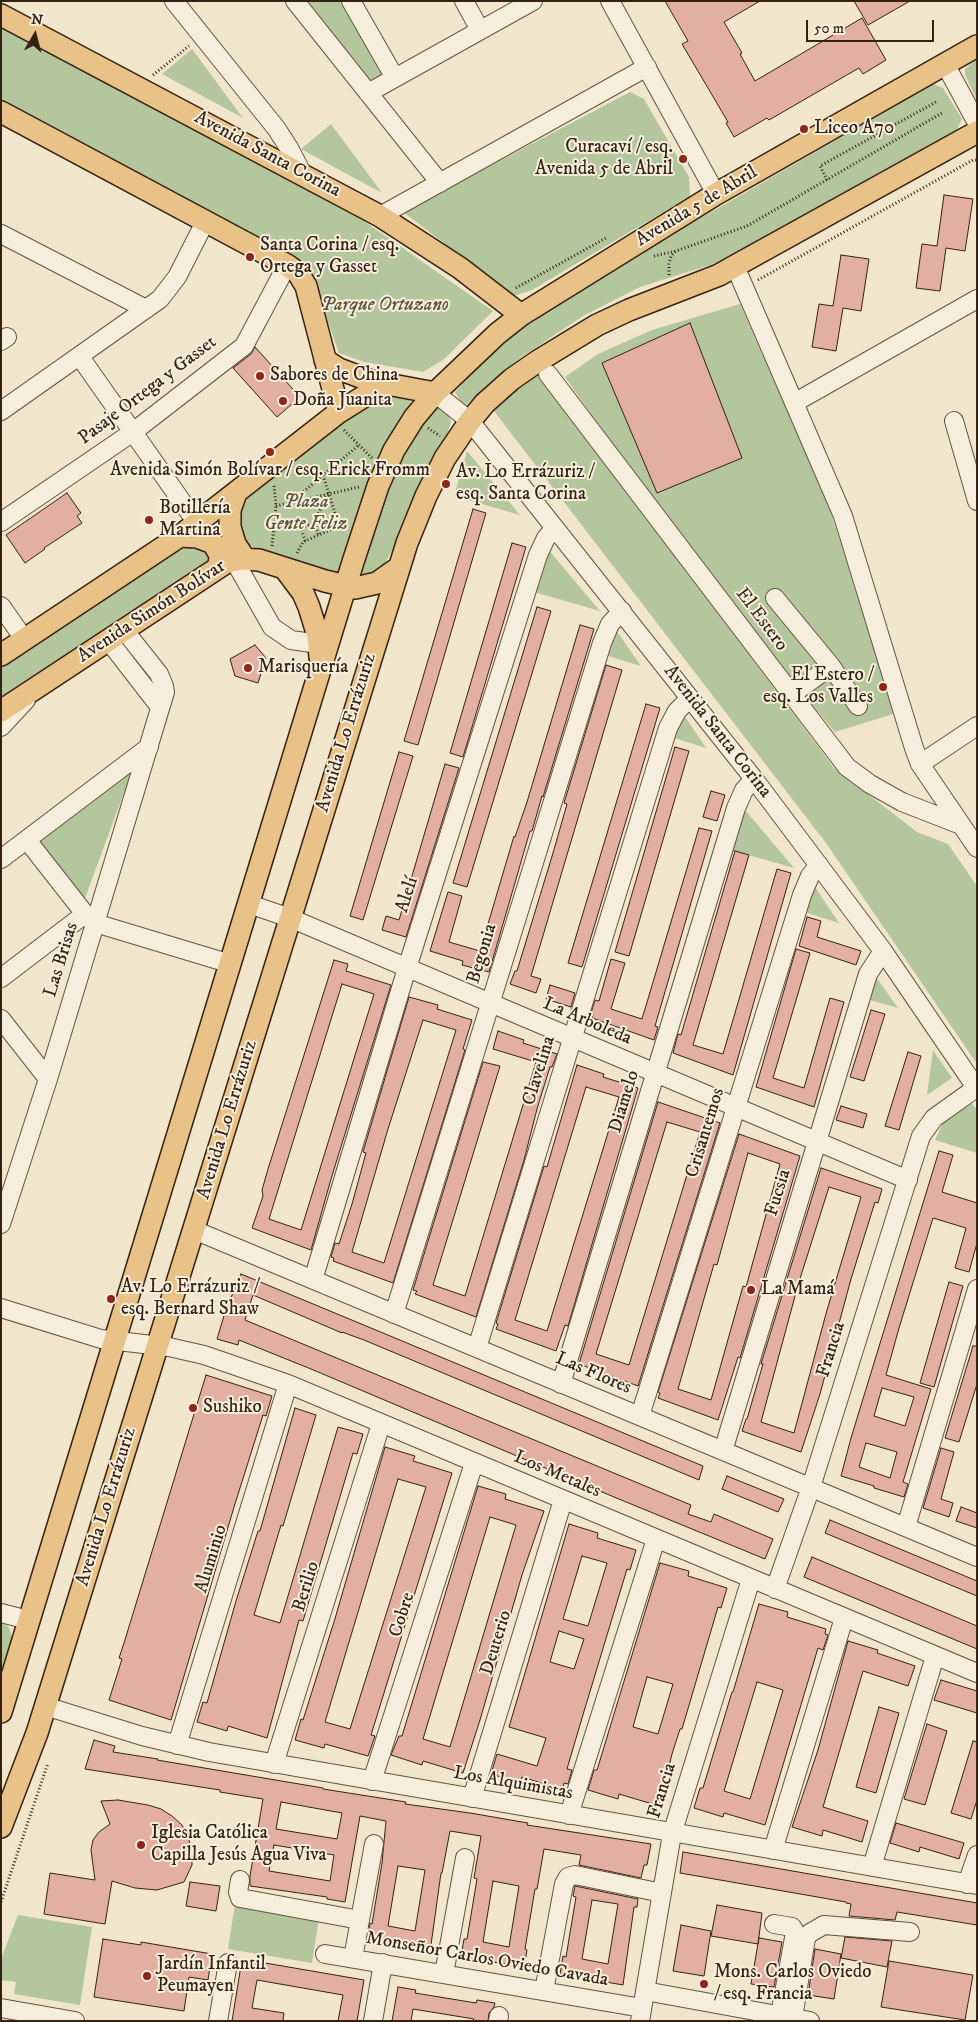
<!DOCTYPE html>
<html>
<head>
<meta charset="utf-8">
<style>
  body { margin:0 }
  #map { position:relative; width:978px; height:2022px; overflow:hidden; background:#f1e5cb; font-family:"IM FELL DW Pica",serif }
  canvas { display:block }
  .frame { position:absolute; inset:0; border:2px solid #362215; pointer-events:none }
  .north { position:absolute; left:10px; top:10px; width:50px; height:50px; -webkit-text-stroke:4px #f6eedd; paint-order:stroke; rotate:8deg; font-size:14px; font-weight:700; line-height:20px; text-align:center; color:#362215 }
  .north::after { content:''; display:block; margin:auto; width:18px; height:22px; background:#362215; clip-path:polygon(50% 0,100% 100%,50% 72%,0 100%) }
  .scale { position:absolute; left:806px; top:20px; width:128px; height:22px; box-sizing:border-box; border:2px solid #362215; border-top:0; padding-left:6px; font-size:15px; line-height:18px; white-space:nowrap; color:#362215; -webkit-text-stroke:4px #f6eedd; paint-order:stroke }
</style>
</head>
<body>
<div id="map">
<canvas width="978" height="2022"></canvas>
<div class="frame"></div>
<div class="north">N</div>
<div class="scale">50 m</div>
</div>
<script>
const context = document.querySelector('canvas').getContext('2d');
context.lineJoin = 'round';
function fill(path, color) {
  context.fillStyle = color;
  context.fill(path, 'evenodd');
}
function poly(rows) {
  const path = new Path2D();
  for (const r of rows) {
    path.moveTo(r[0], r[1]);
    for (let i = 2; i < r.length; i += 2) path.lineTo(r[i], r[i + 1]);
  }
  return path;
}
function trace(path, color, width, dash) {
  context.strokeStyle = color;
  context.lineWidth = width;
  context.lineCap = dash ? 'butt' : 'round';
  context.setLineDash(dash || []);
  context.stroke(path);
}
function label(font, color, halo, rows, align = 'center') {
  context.font = font + ' "IM FELL DW Pica",serif';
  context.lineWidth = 4;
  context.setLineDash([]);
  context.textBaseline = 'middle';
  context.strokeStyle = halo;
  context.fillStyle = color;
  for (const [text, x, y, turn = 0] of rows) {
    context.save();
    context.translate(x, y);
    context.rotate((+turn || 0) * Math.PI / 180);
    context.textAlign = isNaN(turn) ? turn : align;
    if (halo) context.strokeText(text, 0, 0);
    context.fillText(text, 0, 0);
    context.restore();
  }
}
fill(poly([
  [303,1,343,1,385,74,369,84],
  [1,25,364,221,493,311,443,360,423,372,364,362,339,353,308,266,1,101],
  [192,49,243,118,162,74],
  [977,59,977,100,965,75,965,69],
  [933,84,943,88,962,119,954,135,729,259,640,287,583,316,520,358,464,407,455,392,515,323,559,295,722,206],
  [630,92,644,99,689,177,690,196,532,290,514,296,403,212],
  [331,124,382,193,301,149],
  [740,304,828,504,896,713,835,732,762,645,644,490,565,377,598,354,652,330],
  [537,371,834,768,917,832,948,844,977,886,977,1064,826,843,494,411],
  [382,395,401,395,410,401,411,410,338,578,254,548,242,540,235,525,239,503,366,402],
  [438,407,448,414,451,422,446,437,425,470,394,547,382,568,366,577,359,576,391,474,431,409],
  [467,451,520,515,454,496],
  [186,545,208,549,212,560,1,700,1,663],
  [547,548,600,611,534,592],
  [614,627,641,666,605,655],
  [680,709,706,748,671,737],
  [136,760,84,901,35,839],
  [740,804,794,868,727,849],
  [813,884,839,923,804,912],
  [871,970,898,1008,863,998],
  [933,1050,952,1078,927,1095],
  [969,1100,977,1110,977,1153,935,1140,944,1120],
  [1,1622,5,1623,9,1628,12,1637,1,1673],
  [235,1904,319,1918,312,1963,228,1949],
  [18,1915,92,1927,80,2005,14,1994,16,1982,1,1980,1,1959]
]), '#b4c69c');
const building = poly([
  [665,1,760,1,724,22,742,53,740,54,755,81,862,18,886,60,863,74,859,68,769,120,767,118,734,137,726,123,728,122,682,44,688,41,665,1],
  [854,1,910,1,868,25,854,1],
  [944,195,973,199,965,251,946,248,940,291,916,288,922,244,937,246,944,195],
  [841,255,869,259,861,311,843,308,836,351,812,347,819,304,833,306,841,255],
  [690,323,742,458,657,493,602,363,690,323],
  [255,347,300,397,277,417,233,368,251,354,255,347],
  [67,493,81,513,77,516,82,523,44,548,45,549,25,563,6,535,67,493],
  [473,509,486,513,418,745,404,741,473,509],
  [512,543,526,547,463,757,450,753,512,543],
  [537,607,551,611,467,887,453,883,537,607],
  [580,625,594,629,543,797,542,796,532,831,530,831,489,972,462,965,463,961,430,951,448,892,462,896,449,942,480,951,514,836,515,837,527,802,580,625],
  [255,645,266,658,258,683,235,676,230,659,255,645],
  [606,665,622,670,531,976,541,979,536,993,510,984,515,971,517,971,553,853,567,804,564,803,606,665],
  [646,704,660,708,582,967,568,963,646,704],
  [675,747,689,751,629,956,615,952,675,747],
  [399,752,413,756,363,920,350,916,399,752],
  [445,764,459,768,406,937,382,930,386,916,399,920,445,764],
  [711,791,725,795,717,821,703,817,711,791],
  [699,828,712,831,655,1026,658,1027,654,1040,592,1018,593,1014,591,1013,595,1000,599,1001,611,959,625,963,611,1009,642,1019,699,828],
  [735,851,749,855,693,1045,723,1054,777,869,791,873,733,1075,673,1053,678,1034,681,1035,735,851],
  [807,917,821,921,817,937,861,951,856,965,799,946,807,917],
  [796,949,810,953,773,1078,804,1088,830,998,844,1002,814,1107,756,1087,796,949],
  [334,960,348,964,346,971,391,985,331,1179,311,1250,252,1228,263,1196,262,1190,268,1169,334,960],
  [342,984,374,994,301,1230,269,1219,342,984],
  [550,985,575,993,571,1007,546,999,550,985],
  [409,997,438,1005,437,1009,472,1020,463,1049,465,1050,393,1283,333,1261,334,1258,331,1257,335,1243,339,1244,352,1204,366,1153,363,1152,409,997],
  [423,1020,456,1030,384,1263,352,1252,388,1129,423,1020],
  [871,1010,885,1014,864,1081,850,1077,871,1010],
  [498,1031,524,1040,523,1043,557,1054,552,1067,550,1067,537,1109,524,1160,476,1317,415,1294,417,1291,413,1290,483,1062,500,1066,433,1285,465,1296,536,1062,493,1049,498,1031],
  [908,1052,921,1056,899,1130,885,1126,908,1052],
  [577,1065,604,1074,603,1077,638,1088,568,1326,565,1325,556,1351,496,1329,498,1324,496,1323,544,1166,547,1167,577,1065],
  [586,1087,619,1097,547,1331,515,1320,586,1087],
  [658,1102,720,1123,638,1386,579,1364,658,1102],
  [667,1122,700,1132,629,1365,596,1354,667,1122],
  [841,1106,867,1114,863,1128,836,1120,841,1106],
  [739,1134,800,1156,740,1358,738,1357,718,1420,658,1398,660,1393,658,1392,739,1134],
  [748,1153,780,1164,746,1287,743,1286,711,1400,678,1389,714,1264,717,1265,748,1153],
  [939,1151,953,1155,942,1192,977,1203,977,1243,969,1272,955,1268,966,1228,933,1218,899,1328,886,1375,931,1389,903,1482,908,1484,904,1497,874,1488,874,1486,841,1476,851,1438,939,1151],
  [882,1388,914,1397,905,1426,874,1416,882,1388],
  [866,1443,897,1452,890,1478,859,1467,866,1443],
  [821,1168,882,1189,878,1203,875,1202,851,1279,820,1394,801,1452,742,1431,746,1419,747,1419,763,1364,761,1364,821,1168],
  [829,1187,861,1197,827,1310,794,1433,761,1422,798,1285,829,1187],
  [241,1274,703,1466,699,1480,364,1340,342,1332,342,1333,253,1295,245,1320,691,1505,688,1514,711,1522,714,1514,773,1539,765,1559,614,1497,311,1369,239,1340,238,1345,217,1339,226,1309,241,1274],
  [949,1282,963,1286,934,1387,920,1383,949,1282],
  [973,1346,977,1346,977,1384,959,1442,945,1438,973,1346],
  [206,1375,272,1396,266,1416,263,1415,234,1507,171,1720,109,1700,122,1659,119,1658,124,1643,206,1375],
  [295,1408,316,1415,283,1526,281,1525,254,1615,280,1623,338,1427,363,1434,357,1454,353,1453,303,1621,299,1620,267,1738,228,1726,227,1731,197,1722,203,1702,207,1703,236,1601,258,1531,260,1531,295,1408],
  [385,1447,415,1456,413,1461,452,1473,371,1735,375,1736,368,1756,325,1744,324,1748,295,1740,301,1719,303,1720,334,1622,385,1447],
  [398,1479,426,1487,350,1729,325,1722,398,1479],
  [941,1448,954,1452,941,1499,953,1503,949,1517,923,1508,941,1448],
  [727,1476,784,1499,778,1512,722,1489,727,1476],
  [478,1486,506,1494,505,1499,544,1511,522,1575,480,1720,463,1773,423,1761,422,1765,391,1755,399,1736,402,1736,478,1486],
  [490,1517,516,1525,450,1747,423,1739,490,1517],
  [961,1507,977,1513,977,1528,956,1521,961,1507],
  [830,1520,977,1581,977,1596,825,1533,830,1520],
  [569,1524,598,1533,597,1538,636,1550,630,1570,627,1569,582,1718,567,1769,572,1770,568,1784,564,1783,563,1788,557,1788,522,1777,520,1783,491,1774,497,1754,537,1766,546,1738,509,1727,569,1524],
  [582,1556,607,1563,588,1626,563,1619,582,1556],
  [559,1631,584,1639,574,1669,550,1662,559,1631],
  [812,1557,977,1626,977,1649,804,1577,812,1557],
  [660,1563,689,1571,688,1576,727,1588,721,1608,718,1607,682,1729,680,1729,672,1754,659,1806,619,1794,618,1799,588,1790,594,1770,597,1770,660,1563],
  [647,1677,673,1684,658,1734,633,1727,647,1677],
  [759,1604,788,1612,787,1617,826,1629,825,1634,828,1635,823,1650,818,1648,765,1825,724,1813,723,1817,694,1808,700,1788,703,1788,732,1692,733,1692,759,1604],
  [757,1682,783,1690,750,1799,724,1791,757,1682],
  [848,1641,878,1650,877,1653,915,1666,908,1686,863,1671,823,1807,868,1821,862,1842,823,1830,822,1836,792,1827,818,1750,848,1641],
  [941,1680,977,1691,977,1713,934,1700,941,1680],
  [879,1707,899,1713,876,1793,856,1787,879,1707],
  [927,1724,947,1731,925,1805,904,1799,927,1724],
  [94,1740,115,1746,113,1752,158,1759,157,1760,323,1788,323,1789,406,1802,405,1804,470,1813,528,1823,527,1825,651,1844,647,1865,644,1865,641,1878,579,1865,581,1855,544,1849,537,1889,535,1889,525,1949,527,1950,524,1967,461,1957,464,1939,467,1939,477,1879,474,1878,481,1836,450,1831,442,1873,441,1873,430,1952,367,1941,370,1923,372,1924,382,1863,386,1821,360,1816,345,1902,327,1899,327,1897,250,1886,250,1876,263,1799,220,1792,220,1790,85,1769,94,1740],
  [281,1802,342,1813,337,1839,276,1829,281,1802],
  [274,1845,334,1855,330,1881,269,1871,274,1845],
  [398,1866,425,1870,415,1931,388,1926,398,1866],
  [493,1881,519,1886,509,1947,483,1942,493,1881],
  [973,1741,977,1742,977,1800,971,1819,951,1813,973,1741],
  [118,1800,148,1805,161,1809,172,1816,182,1825,188,1837,192,1850,192,1865,184,1882,157,1890,135,1888,112,1881,105,1924,44,1914,50,1873,95,1880,91,1850,93,1840,99,1832,110,1824,101,1801,118,1800],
  [896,1823,964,1843,959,1859,920,1847,919,1852,890,1843,896,1823],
  [683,1852,977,1903,977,1925,897,1912,895,1920,849,1916,851,1904,846,1903,846,1902,680,1873,683,1852],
  [190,1882,220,1886,216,1911,186,1906,190,1882],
  [575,1886,638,1899,637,1907,634,1907,623,1985,560,1974,563,1956,566,1957,576,1897,573,1896,575,1886],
  [592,1900,618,1904,608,1964,582,1959,592,1900],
  [717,1905,762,1913,758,1944,711,1936,717,1905],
  [681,1925,711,1931,704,1976,673,1971,681,1925],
  [845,1937,892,1941,887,1967,841,1958,845,1937],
  [759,1938,782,1942,774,1987,751,1984,759,1938],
  [103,1939,141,1945,141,1942,212,1954,208,1980,189,1977,184,2011,94,1997,103,1939],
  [815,1949,841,1954,834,1999,808,1995,815,1949],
  [242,1959,364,1980,357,2021,338,2021,343,1995,257,1980,252,2008,284,2013,283,2021,232,2021,242,1959],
  [889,1961,973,1975,965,2020,881,2007,889,1961],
  [398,1987,416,1990,415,1993,476,2003,477,2000,495,2003,494,2007,489,2013,488,2021,473,2021,474,2019,413,2009,411,2021,392,2021,398,1987]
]);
fill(building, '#e2afa0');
trace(building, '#362215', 1);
const minor = poly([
  [174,1,276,128,289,148,302,173],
  [295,1,440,183],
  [351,1,395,78],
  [464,1,480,30],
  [610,1,716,194],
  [945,64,977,123],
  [368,93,533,1],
  [380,216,647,67],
  [1,234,146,309],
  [735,266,843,516,914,748,920,764,977,848],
  [1,341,7,337],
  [80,357,197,523],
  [548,374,847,767,870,784,902,802,961,825],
  [435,393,470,421,754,779,883,951,977,1089],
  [794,403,977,299],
  [1,411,160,299,177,277,205,222],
  [954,421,977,501],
  [1,522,133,432,244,346,287,265],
  [234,560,272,627,291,640,319,644],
  [775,598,831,666,791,695],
  [1,606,24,639],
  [108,640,160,707],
  [831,666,858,706],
  [1,727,26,700],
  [920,764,977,726],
  [27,840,85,914,95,923,231,964],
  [1,859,149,747],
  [249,904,290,918,908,1180],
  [1,978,85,914],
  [1,1019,48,1079],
  [1,1224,48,1079,165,692,164,686,159,674,124,630],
  [194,1230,977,1557],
  [313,1280,407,968,538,555,546,538,555,528],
  [1,1308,101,1339,169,1347,204,1355,288,1384,977,1673],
  [394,1314,602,643,610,624,622,611],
  [477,1348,668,728,677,711,690,698],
  [561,1384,736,808,744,790,754,779],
  [640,1416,802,895,810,876,819,865],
  [723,1451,868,974,883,951],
  [906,1527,977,1289],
  [775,1589,811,1487,921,1136,934,1118,976,1088],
  [1,1613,28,1620],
  [45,1706,142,1736,209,1752,977,1885],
  [177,1745,288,1384],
  [274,1764,381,1424],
  [372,1781,474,1463],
  [472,1798,563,1500],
  [569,1815,656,1539],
  [773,1850,844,1618],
  [872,1867,935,1656],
  [240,1880,238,1892,240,1898,360,1920],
  [967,1884,977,1855],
  [774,1924,792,1927,795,1932,780,2015],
  [325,1954,642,2008],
  [353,1958,374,1844],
  [444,1974,465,1858],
  [544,1991,564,1884,568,1877,575,1875,662,1893],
  [645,1991,810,2021],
  [1,2008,75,2021],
  [793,2018,806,1938,810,1933,824,1925,910,1932],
  [218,2021,228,1963],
  [373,2021,383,1963],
  [498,2021,499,2016],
  [640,2021,672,1834,751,1579]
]);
const major = poly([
  [1,15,380,216,460,268,521,315],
  [1,112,287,265,298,273,306,286,339,412],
  [325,360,339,369,371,381,435,393],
  [236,493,230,510,230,527,235,544,245,559],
  [180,536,197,537,213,543,220,555,219,566],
  [285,569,303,593,309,607,318,636,320,657],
  [1,655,180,536,339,412,363,397,388,385],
  [1,711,227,562,240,559,259,560,325,581,355,588,377,583,398,568],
  [1,1712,353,562,378,486,394,450,414,418,435,393,497,334,521,315,716,194,977,46],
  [1,1827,37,1733,407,543,426,496,445,458,470,421,485,403,512,379,538,361,597,325,629,310,719,275,735,266,977,132]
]);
trace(minor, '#655342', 20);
trace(major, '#362215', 24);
trace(poly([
  [153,75,189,46],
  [827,180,820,166,936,102],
  [654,256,676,251,747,226,942,113],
  [669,275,669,264,671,256,676,251],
  [758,280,973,160,977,160],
  [516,288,606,238],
  [428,428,440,436],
  [344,430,372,458],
  [296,469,323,475,339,526,346,529],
  [290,503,359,445],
  [276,506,359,487],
  [314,523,328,494],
  [305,541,301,528,314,523,319,536],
  [272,546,276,506,274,485],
  [297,553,303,542,339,526],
  [1,1902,48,1763]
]), '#362215', 3, [1, 2.5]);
trace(minor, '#f6eedd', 18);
trace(major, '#e8c286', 21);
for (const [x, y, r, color] of [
  [804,129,5,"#8f2418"],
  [683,159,5,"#8f2418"],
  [250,257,5,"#8f2418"],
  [260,376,5,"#8f2418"],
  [283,401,5,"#8f2418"],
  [270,452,5,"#8f2418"],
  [446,484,5,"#8f2418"],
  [149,520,5,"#8f2418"],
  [248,668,5,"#8f2418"],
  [883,687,5,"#8f2418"],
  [751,1290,5,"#8f2418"],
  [111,1299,5,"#8f2418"],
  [193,1408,5,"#8f2418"],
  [141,1845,5,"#8f2418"],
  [147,1976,5,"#8f2418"],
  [704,1984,5,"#8f2418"]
]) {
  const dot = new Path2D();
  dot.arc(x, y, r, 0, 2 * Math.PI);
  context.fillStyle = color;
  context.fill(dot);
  trace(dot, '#f6eedd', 2);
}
label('19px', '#362215', '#f6eedd', [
  ["Liceo A70",814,129],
  ["Curacaví / esq.",673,148,"right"],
  ["Avenida 5 de Abril",673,170,"right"],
  ["Santa Corina / esq.",260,246],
  ["Ortega y Gasset",260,268],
  ["Sabores de China",270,376],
  ["Doña Juanita",293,401],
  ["Avenida Simón Bolívar / esq. Erick Fromm",270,471,"center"],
  ["Av. Lo Errázuriz /",456,473],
  ["esq. Santa Corina",456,495],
  ["Botillería",159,509],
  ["Martina",159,531],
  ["Marisquería",258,668],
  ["El Estero /",873,676,"right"],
  ["esq. Los Valles",873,698,"right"],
  ["Av. Lo Errázuriz /",121,1288],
  ["esq. Bernard Shaw",121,1310],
  ["La Mamá",761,1290],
  ["Sushiko",203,1408],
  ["Iglesia Católica",151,1834],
  ["Capilla Jesús Agua Viva",151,1856],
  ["Jardín Infantil",157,1965],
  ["Peumayen",157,1987],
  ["Mons. Carlos Oviedo",714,1973],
  ["/ esq. Francia",714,1995]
], 'left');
label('19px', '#362215', '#f6eedd', [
  ["Avenida Santa Corina",267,155,28],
  ["Avenida 5 de Abril",697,207,-31],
  ["Pasaje Ortega y Gasset",148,391,-37],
  ["Avenida Simón Bolívar",152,612,-33],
  ["El Estero",761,620,53],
  ["Avenida Santa Corina",717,732,52],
  ["Avenida Lo Errázuriz",347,733,-73],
  ["Alelí",408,895,-72],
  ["Begonia",483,954,-73],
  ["Las Brisas",62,960,-73],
  ["La Arboleda",587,1022,23],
  ["Clavelina",540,1071,-73],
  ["Diamelo",625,1102,-73],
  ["Avenida Lo Errázuriz",228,1120,-73],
  ["Crisantemos",706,1133,-73],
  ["Fucsia",779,1193,-73],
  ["Francia",832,1350,-73],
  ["Las Flores",593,1374,23],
  ["Los Metales",557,1475,23],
  ["Avenida Lo Errázuriz",107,1507,-73],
  ["Aluminio",212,1559,-73],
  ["Berilio",307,1587,-73],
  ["Cobre",403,1615,-72],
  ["Deuterio",497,1643,-73],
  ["Los Alquimistas",513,1784,10],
  ["Francia",663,1791,-73],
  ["Monseñor Carlos Oviedo Cavada",487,1960,10]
]);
label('italic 19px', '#5c533e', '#f6eedd', [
  ["Parque Ortuzano",385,306],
  ["Plaza",306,503],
  ["Gente Feliz",306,525]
]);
</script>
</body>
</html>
